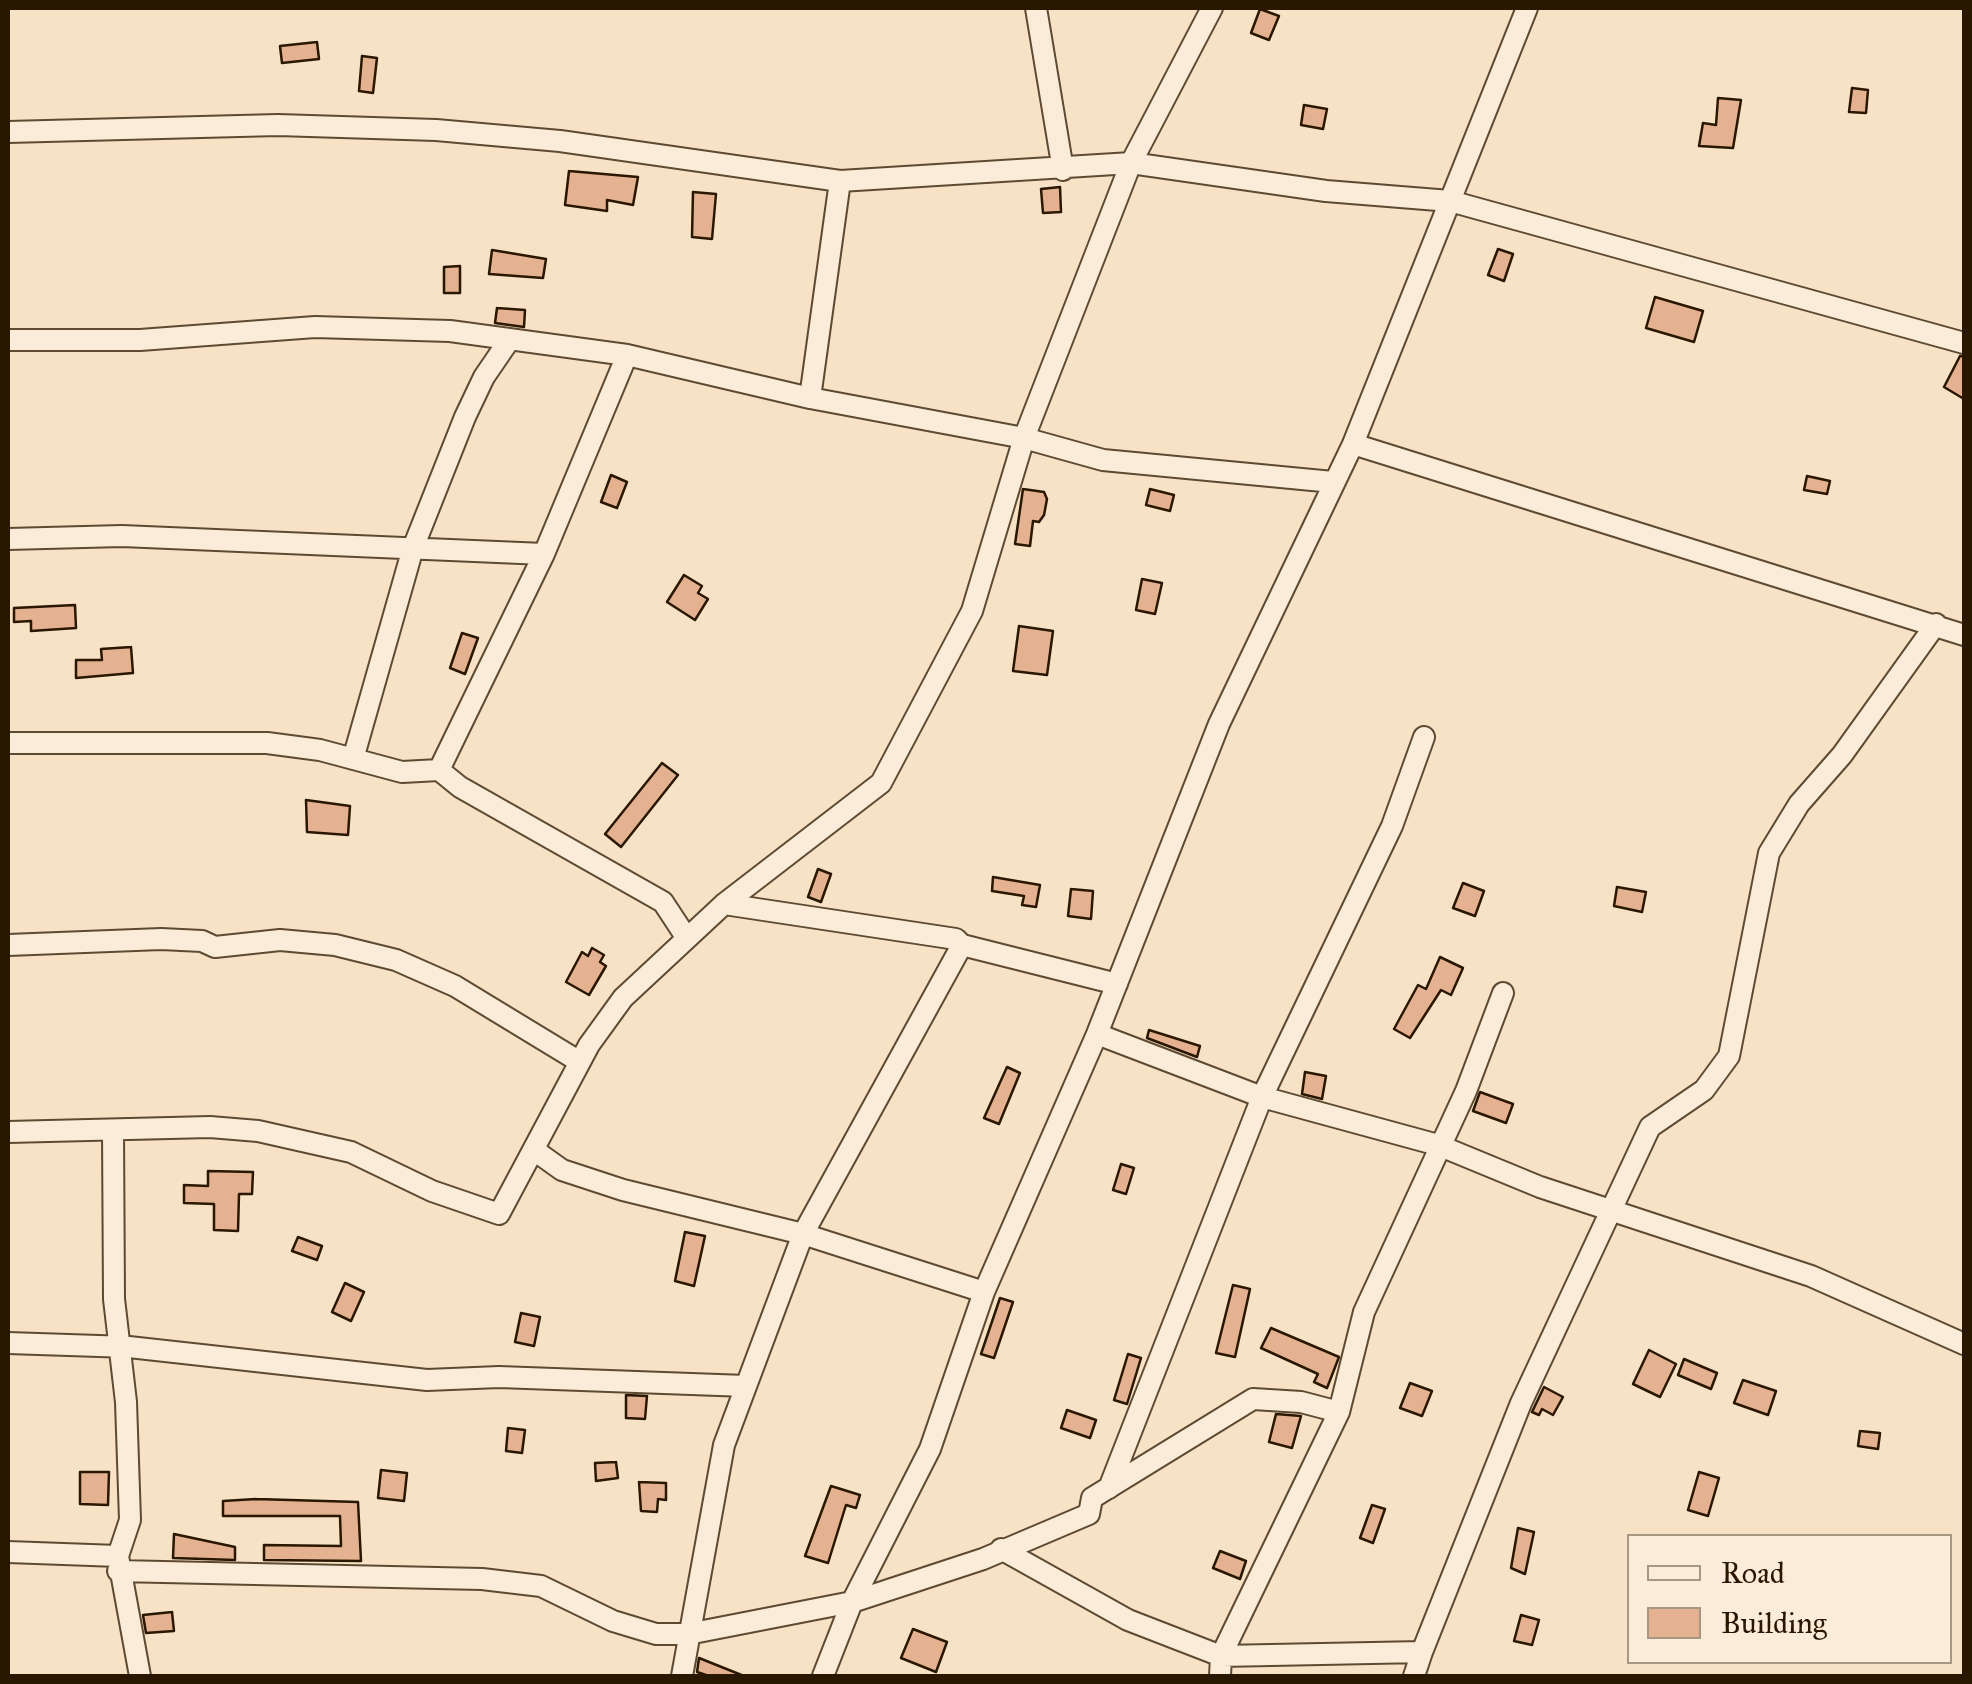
<!DOCTYPE html>
<html>
<head>
<meta charset="utf-8">
<style>
  body { margin:0 }
  #map { position:relative; width:1972px; height:1684px; overflow:hidden; background:#f7e2c5; font-family:"IM FELL Great Primer",serif }
  canvas { display:block }
  .frame { position:absolute; inset:0; border:10px solid #2a1700; pointer-events:none }
  .legend { position:absolute; left:1627px; top:1534px; width:325px; height:130px; box-sizing:border-box; background:#faecd9; border:2px solid #a79782; margin:0; padding:12px 18px; list-style:none; font-size:30px; color:#2a1700 }
  .legend li { display:flex; align-items:center; gap:20px; height:50px }
  .legend b { width:50px; border:2px solid #a79782 }
</style>
</head>
<body>
<div id="map">
<canvas width="1972" height="1684"></canvas>
<div class="frame"></div>
<ul class="legend">
<li><b style="height:12px;background:#faecd9"></b>Road</li>
<li><b style="height:28px;background:#e4b291"></b>Building</li>
</ul>
</div>
<script>
const context = document.querySelector('canvas').getContext('2d');
context.lineJoin = 'round';
function fill(path, color) {
  context.fillStyle = color;
  context.fill(path, 'evenodd');
}
function poly(rows) {
  const path = new Path2D();
  for (const r of rows) {
    path.moveTo(r[0], r[1]);
    for (let i = 2; i < r.length; i += 2) path.lineTo(r[i], r[i + 1]);
  }
  return path;
}
function trace(path, color, width, dash) {
  context.strokeStyle = color;
  context.lineWidth = width;
  context.lineCap = dash ? 'butt' : 'round';
  context.setLineDash(dash || []);
  context.stroke(path);
}
const building = poly([
  [1260,9,1279,16,1269,40,1251,33,1260,9],
  [317,42,319,59,282,63,280,46,317,42],
  [362,56,377,58,373,93,359,91,362,56],
  [1852,88,1868,90,1866,113,1849,112,1852,88],
  [1718,98,1741,100,1733,148,1699,146,1703,123,1716,125,1718,98],
  [1304,105,1327,109,1323,129,1301,125,1304,105],
  [569,171,638,177,633,205,607,200,607,211,565,205,569,171],
  [1060,187,1061,212,1043,213,1041,189,1060,187],
  [693,192,716,194,712,239,692,237,693,192],
  [1498,249,1513,254,1504,281,1488,275,1498,249],
  [492,250,546,259,543,278,489,274,492,250],
  [460,266,460,293,444,293,444,267,460,266],
  [1655,297,1703,311,1694,342,1646,328,1655,297],
  [497,308,525,310,524,327,495,323,497,308],
  [1960,356,1964,356,1964,399,1944,387,1960,356],
  [611,475,627,482,617,508,601,502,611,475],
  [1807,476,1830,481,1827,494,1804,490,1807,476],
  [1023,489,1044,492,1047,499,1044,515,1039,522,1033,521,1030,546,1015,544,1023,489],
  [1150,489,1174,495,1170,511,1146,505,1150,489],
  [684,575,702,586,698,593,708,599,695,620,667,602,684,575],
  [1142,579,1162,583,1155,614,1136,610,1142,579],
  [75,605,76,628,31,631,31,621,14,622,14,608,75,605],
  [1019,626,1053,631,1047,675,1013,671,1019,626],
  [462,633,478,638,465,674,450,668,462,633],
  [131,647,133,673,76,678,76,660,102,660,101,649,131,647],
  [662,763,678,775,621,847,605,834,662,763],
  [306,800,350,806,348,835,307,832,306,800],
  [818,869,831,874,821,902,808,897,818,869],
  [993,877,1040,885,1036,907,1022,905,1024,896,992,891,993,877],
  [1463,883,1484,891,1475,916,1453,908,1463,883],
  [1617,887,1646,892,1642,912,1614,906,1617,887],
  [1071,889,1093,891,1091,919,1068,916,1071,889],
  [592,948,604,955,600,962,606,966,589,995,566,982,582,952,588,956,592,948],
  [1440,957,1463,968,1451,995,1441,990,1410,1038,1394,1029,1418,985,1426,989,1440,957],
  [1149,1030,1200,1046,1197,1057,1147,1038,1149,1030],
  [1007,1067,1020,1073,999,1124,984,1118,1007,1067],
  [1305,1072,1326,1076,1322,1099,1302,1094,1305,1072],
  [1480,1092,1513,1104,1506,1123,1473,1111,1480,1092],
  [1121,1164,1134,1168,1126,1194,1113,1190,1121,1164],
  [208,1171,253,1172,252,1194,239,1194,238,1231,214,1230,214,1204,184,1203,184,1185,208,1186,208,1171],
  [685,1232,705,1236,694,1286,675,1281,685,1232],
  [298,1237,322,1246,317,1260,292,1251,298,1237],
  [345,1283,364,1292,351,1321,332,1312,345,1283],
  [1233,1285,1250,1289,1235,1357,1216,1353,1233,1285],
  [1000,1298,1013,1302,994,1358,981,1354,1000,1298],
  [521,1313,540,1317,534,1346,515,1342,521,1313],
  [1271,1328,1339,1357,1327,1388,1314,1382,1318,1374,1261,1348,1271,1328],
  [1649,1350,1676,1364,1660,1397,1633,1384,1649,1350],
  [1128,1354,1141,1358,1127,1404,1114,1400,1128,1354],
  [1684,1359,1717,1373,1711,1389,1678,1375,1684,1359],
  [1743,1380,1776,1391,1768,1415,1734,1403,1743,1380],
  [1410,1383,1432,1391,1422,1416,1400,1408,1410,1383],
  [1544,1387,1563,1397,1553,1415,1542,1409,1539,1415,1532,1412,1544,1387],
  [626,1395,647,1396,645,1419,626,1418,626,1395],
  [1067,1410,1096,1420,1090,1438,1061,1428,1067,1410],
  [1276,1414,1301,1416,1292,1448,1269,1442,1276,1414],
  [508,1428,525,1430,522,1453,506,1451,508,1428],
  [1860,1431,1880,1433,1878,1449,1858,1446,1860,1431],
  [616,1462,618,1478,596,1481,595,1463,616,1462],
  [381,1470,407,1473,404,1501,378,1498,381,1470],
  [80,1472,109,1472,108,1505,80,1504,80,1472],
  [1699,1472,1719,1478,1708,1516,1688,1510,1699,1472],
  [639,1482,666,1483,666,1500,658,1499,657,1512,641,1511,639,1482],
  [831,1486,860,1495,856,1508,846,1505,828,1563,805,1556,831,1486],
  [256,1499,358,1502,361,1561,264,1560,264,1545,341,1546,340,1516,223,1516,223,1501,256,1499],
  [1372,1505,1385,1509,1373,1543,1360,1538,1372,1505],
  [1518,1528,1534,1532,1525,1574,1511,1568,1518,1528],
  [174,1534,235,1547,235,1560,173,1558,174,1534],
  [1220,1551,1246,1561,1240,1579,1213,1568,1220,1551],
  [172,1612,174,1631,146,1633,143,1615,172,1612],
  [1521,1615,1539,1620,1532,1645,1514,1641,1521,1615],
  [913,1629,947,1642,936,1672,901,1658,913,1629],
  [699,1658,744,1676,709,1676,697,1672,699,1658]
]);
fill(building, '#e4b291');
trace(building, '#2a1700', 2.5);
const street = poly([
  [1036,8,1063,170],
  [1527,8,1450,201,1964,343],
  [8,132,278,125,436,130,560,141,840,181,1131,163,1326,191,1450,201,1353,444,1219,724,1097,1034,984,1292,930,1449,852,1602,688,1634,656,1634,613,1621,541,1586,482,1579,118,1571],
  [8,340,140,340,315,327,450,331,627,355,810,398,1024,438,1103,460,1333,482],
  [810,398,840,181],
  [1353,444,1964,635],
  [8,539,122,536,544,554,627,355],
  [8,743,267,743,320,750,402,772,439,770,544,554],
  [353,759,413,548,465,417,484,377,510,339],
  [439,770,460,787,663,902,686,937],
  [8,945,161,939,202,941,215,947,280,940,335,945,396,960,455,986,580,1062],
  [962,945,1117,984],
  [1097,1034,1262,1097,1438,1145,1540,1187,1811,1276,1964,1344],
  [8,1132,210,1127,258,1131,351,1152,432,1191,499,1214,589,1045,623,998,724,904,881,783,972,611,1024,438,1131,163,1212,8],
  [113,1132,114,1299,126,1402,130,1520,118,1556],
  [534,1150,562,1170,623,1190,803,1234,984,1292],
  [8,1343,129,1347,427,1380,499,1377,746,1386],
  [1339,1412,1364,1312,1466,1091,1503,993],
  [1109,1488,1262,1097,1392,826,1424,737],
  [1001,1549,1128,1620,1221,1656,1422,1652,1414,1676],
  [8,1552,118,1556,140,1676],
  [1422,1652,1521,1403,1650,1127,1704,1090,1729,1056,1769,853,1799,804,1842,755,1936,624],
  [682,1676,724,1445,803,1234,962,945,956,939,724,904],
  [823,1676,852,1602,983,1559,1089,1514,1092,1498,1253,1399,1301,1402,1339,1412,1221,1656,1220,1676]
]);
trace(street, '#5d4a31', 24);
trace(street, '#faecd9', 20);
</script>
</body>
</html>
